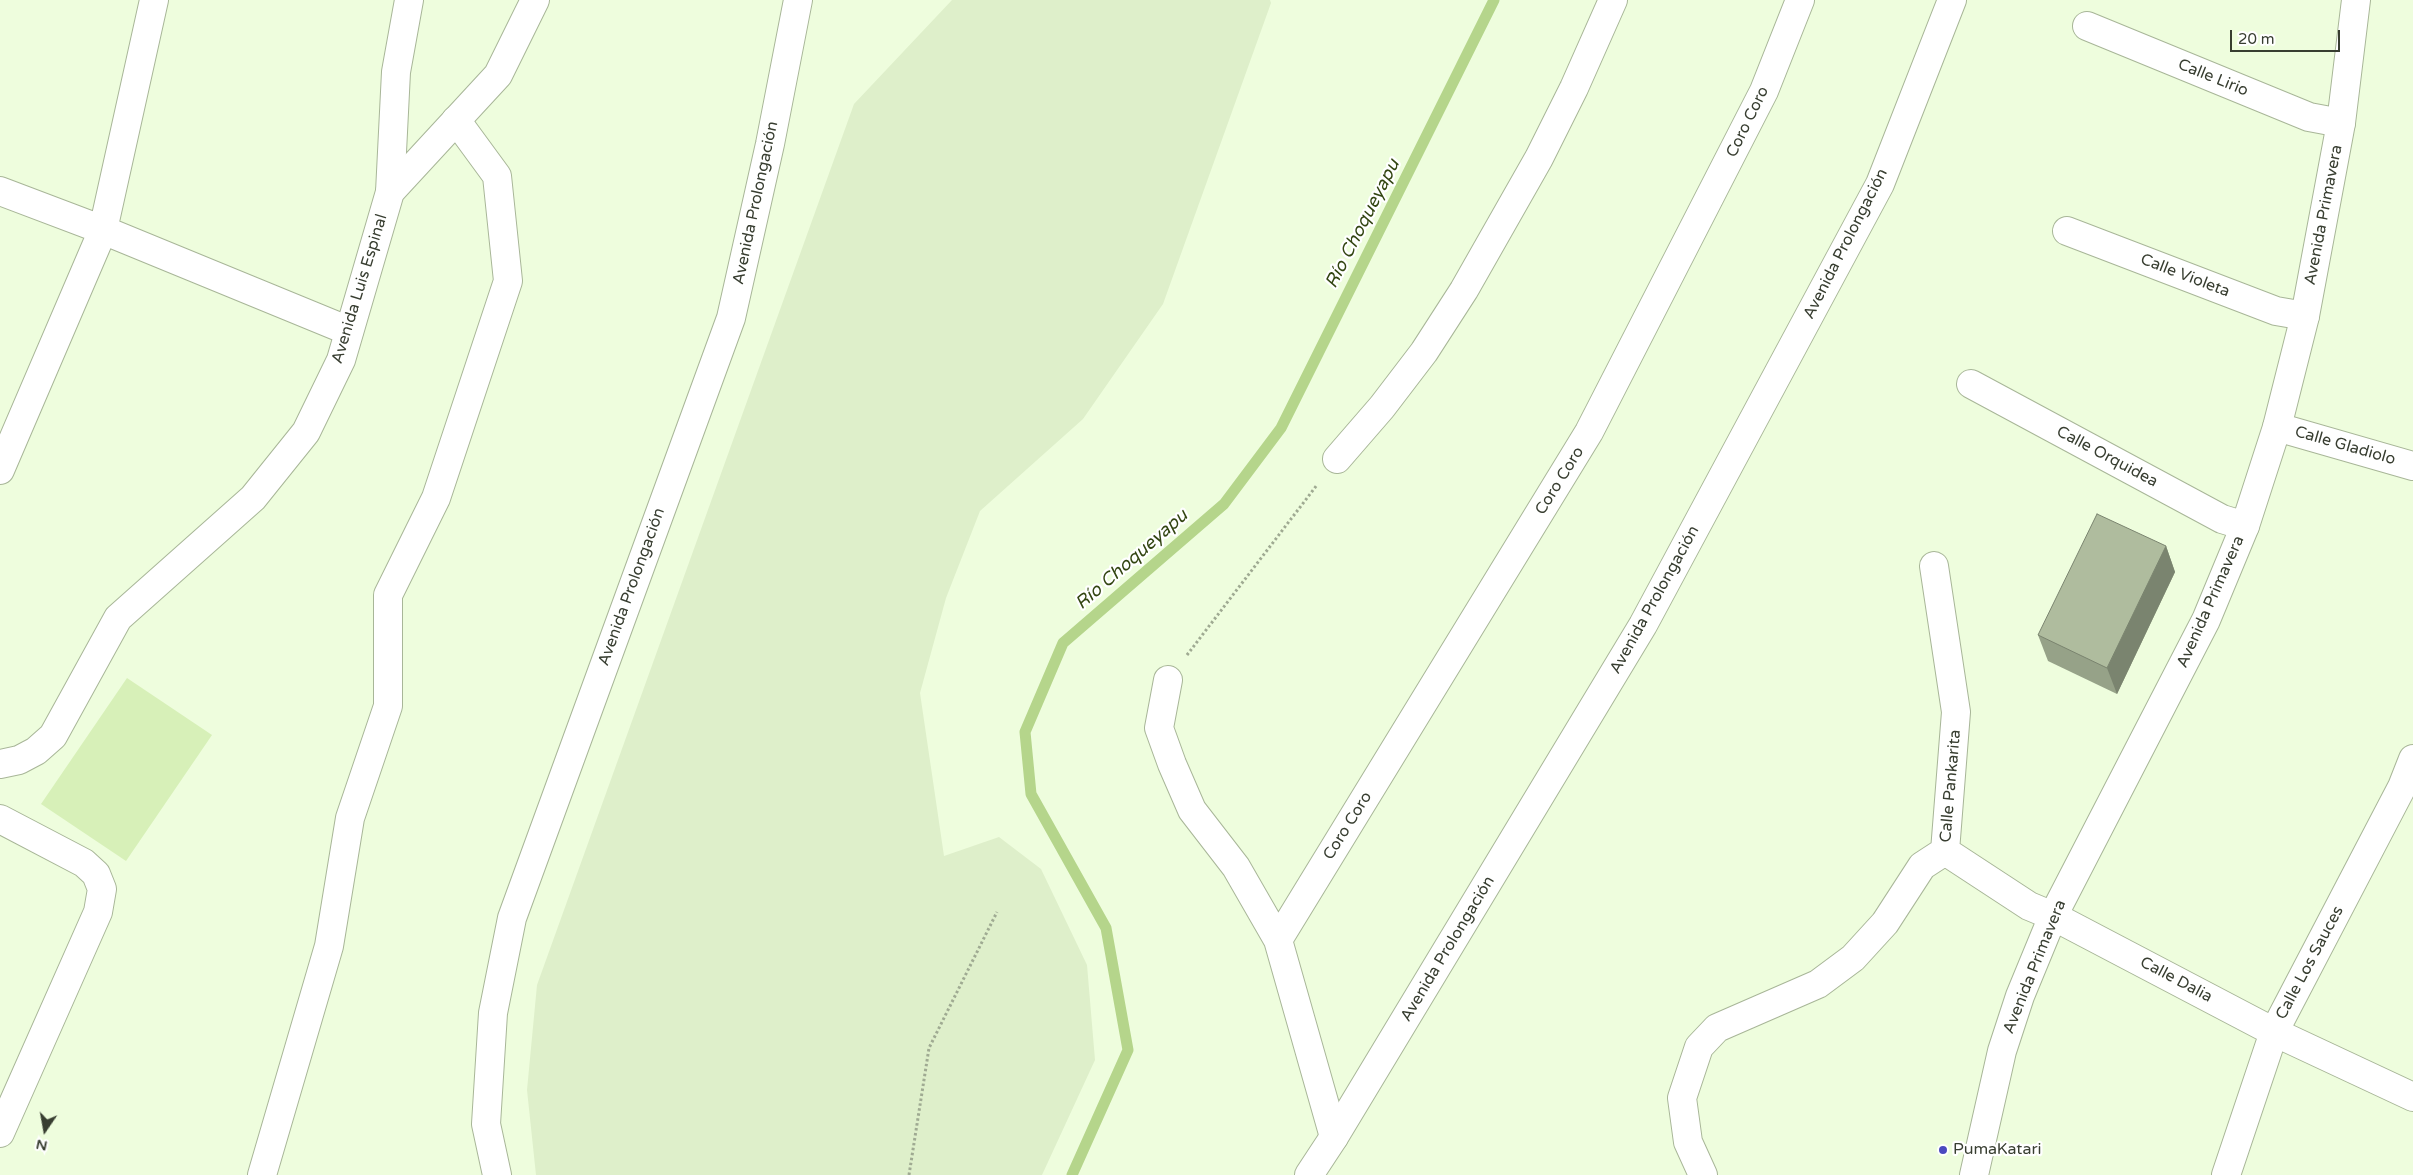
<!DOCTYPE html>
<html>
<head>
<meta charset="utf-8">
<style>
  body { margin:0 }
  #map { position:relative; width:2413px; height:1175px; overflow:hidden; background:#eefddd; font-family:"Varela Round",sans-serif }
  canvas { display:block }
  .north { position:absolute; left:20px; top:1105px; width:50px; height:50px; -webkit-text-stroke:4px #fff; paint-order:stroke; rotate:192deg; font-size:14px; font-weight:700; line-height:20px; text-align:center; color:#383e31 }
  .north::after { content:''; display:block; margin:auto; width:18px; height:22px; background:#383e31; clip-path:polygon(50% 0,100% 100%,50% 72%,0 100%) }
  .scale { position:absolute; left:2230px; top:30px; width:110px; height:22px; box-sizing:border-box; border:2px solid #383e31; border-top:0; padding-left:6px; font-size:15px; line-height:18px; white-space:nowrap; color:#383e31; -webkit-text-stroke:4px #fff; paint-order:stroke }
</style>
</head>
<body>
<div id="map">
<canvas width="2413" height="1175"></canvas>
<div class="north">N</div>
<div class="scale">20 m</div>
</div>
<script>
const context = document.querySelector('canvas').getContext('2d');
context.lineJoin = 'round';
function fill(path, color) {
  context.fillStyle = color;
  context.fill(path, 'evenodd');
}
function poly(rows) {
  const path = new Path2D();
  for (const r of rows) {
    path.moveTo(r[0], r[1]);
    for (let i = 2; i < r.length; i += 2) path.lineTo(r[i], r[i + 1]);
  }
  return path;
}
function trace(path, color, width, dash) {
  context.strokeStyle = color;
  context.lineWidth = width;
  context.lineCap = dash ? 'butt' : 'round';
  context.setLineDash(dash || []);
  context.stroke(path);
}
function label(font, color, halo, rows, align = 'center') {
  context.font = font + ' "Varela Round",sans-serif';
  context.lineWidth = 4.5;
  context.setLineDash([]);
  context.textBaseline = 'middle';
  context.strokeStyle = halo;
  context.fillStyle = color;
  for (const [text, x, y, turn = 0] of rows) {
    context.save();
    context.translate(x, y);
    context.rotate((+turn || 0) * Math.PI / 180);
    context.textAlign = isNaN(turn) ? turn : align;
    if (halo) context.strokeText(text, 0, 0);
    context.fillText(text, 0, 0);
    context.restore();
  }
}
fill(poly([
  [952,0,1270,0,1271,3,1163,304,1083,419,980,511,946,598,920,693,944,856,999,837,1041,869,1087,965,1095,1060,1042,1175,536,1175,527,1090,537,985,854,104]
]), '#deefca');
fill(poly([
  [127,678,212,735,126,861,41,804]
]), '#d7f0b8');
trace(poly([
  [1072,1175,1128,1050,1106,928,1031,794,1025,732,1063,643,1224,504,1281,428,1494,0]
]), '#b5d58b', 11);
const street = poly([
  [2087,26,2309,117,2341,123],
  [0,191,103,230,349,331],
  [390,192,396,72,409,0],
  [2067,231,2276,311,2305,316],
  [1971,384,2222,519,2245,526],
  [2277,427,2413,466],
  [1337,459,1382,407,1424,352,1464,290,1539,158,1574,88,1613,0],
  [0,470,103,230,154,0],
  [1168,680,1159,728,1172,764,1192,810,1236,867,1278,940,1334,1137],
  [0,819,84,863,96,874,102,889,98,912,0,1133],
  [1945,851,2029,906,2053,916,2274,1032,2413,1097],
  [1278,940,1589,432,1764,91,1800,0],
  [262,1175,329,946,350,818,388,706,388,595,436,498,508,281,497,176,456,120],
  [1703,1175,1688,1142,1682,1098,1699,1047,1717,1028,1818,984,1853,958,1885,923,1922,866,1945,851,1956,712,1934,566],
  [2226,1175,2274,1032,2402,787,2413,759]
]);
const secondary = poly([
  [0,764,19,760,36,751,53,736,118,618,253,498,306,432,341,360,390,192,498,75,535,0],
  [497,1175,486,1124,493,1013,512,918,731,318,770,144,798,0],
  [1309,1175,1334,1137,1643,625,1880,184,1952,0],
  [1974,1175,2002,1051,2020,996,2053,916,2206,620,2245,526,2277,427,2305,316,2341,123,2356,0]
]);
trace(street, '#a8b698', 30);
trace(secondary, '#a8b698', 30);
trace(poly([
  [1187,655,1317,485],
  [909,1175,929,1048,997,912]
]), '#9faa92', 3, [2.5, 2.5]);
trace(street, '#fff', 28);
trace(secondary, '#fff', 28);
fill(poly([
  [2166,546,2175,572,2117,694,2048,661,2038,635]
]), '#96a288');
fill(poly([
  [2166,546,2175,572,2117,694,2107,668]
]), '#7a846f');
const building = poly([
  [2097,514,2166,546,2107,668,2038,635,2097,514]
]);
fill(building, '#afbc9e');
trace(building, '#7a846f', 1);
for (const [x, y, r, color] of [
  [1943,1150,5,"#4a49bf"]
]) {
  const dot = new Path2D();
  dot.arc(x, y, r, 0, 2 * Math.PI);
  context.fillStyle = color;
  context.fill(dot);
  trace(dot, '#fff', 2);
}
label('16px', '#383e31', '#fff', [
  ["Calle Lirio",2213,78,22],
  ["Coro Coro",1748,122,-64],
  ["Avenida Prolongación",756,203,-78],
  ["Avenida Primavera",2324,215,-79],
  ["Avenida Prolongación",1846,244,-63],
  ["Calle Violeta",2185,276,21],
  ["Avenida Luis Espinal",360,289,-73],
  ["Calle Gladiolo",2345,446,16],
  ["Calle Orquidea",2107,457,28],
  ["Coro Coro",1560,481,-58],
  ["Avenida Prolongación",632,587,-70],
  ["Avenida Prolongación",1655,600,-61],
  ["Avenida Primavera",2211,602,-66],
  ["Calle Pankarita",1951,786,-85],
  ["Coro Coro",1348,826,-58],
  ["Avenida Prolongación",1448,949,-59],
  ["Calle Los Sauces",2310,963,-62],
  ["Avenida Primavera",2035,967,-68],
  ["Calle Dalia",2176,980,28]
]);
label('16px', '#383e31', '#fff', [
  ["PumaKatari",1953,1150]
], 'left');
label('italic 18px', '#324511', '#fff', [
  ["Río Choqueyapu",1363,224,-63],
  ["Río Choqueyapu",1132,560,-41]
]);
</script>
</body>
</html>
